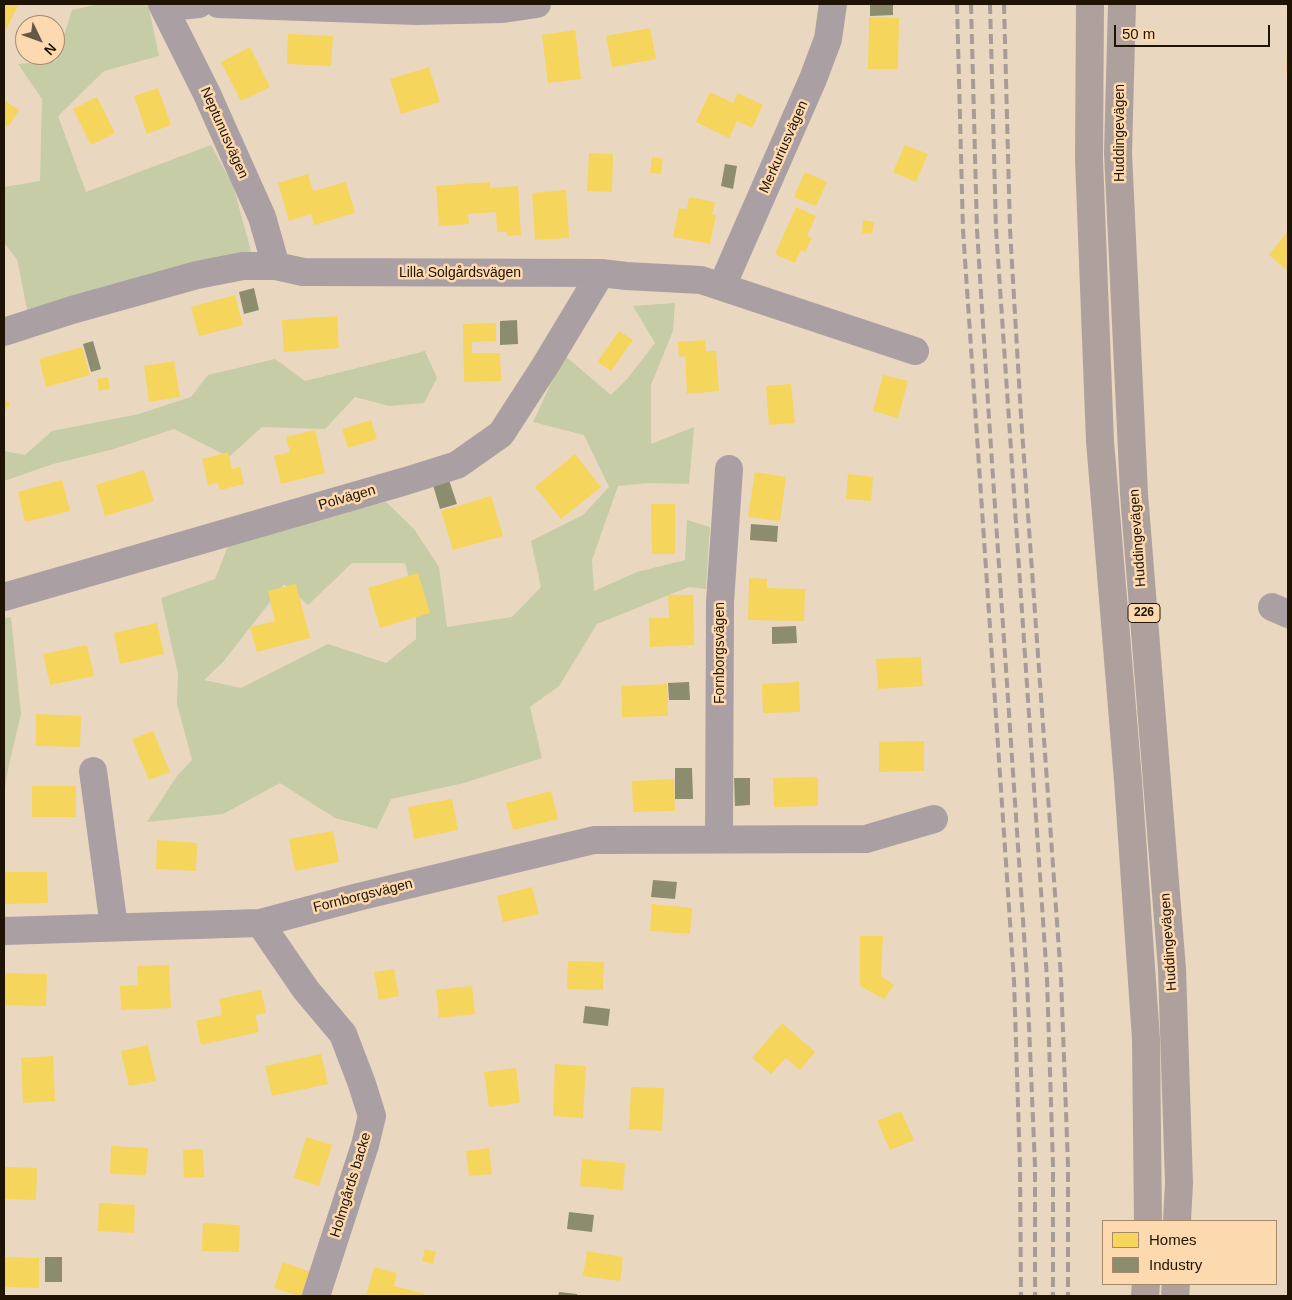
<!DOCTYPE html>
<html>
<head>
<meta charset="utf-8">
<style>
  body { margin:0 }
  #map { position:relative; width:1292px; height:1300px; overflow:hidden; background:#ead7c0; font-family:Arial,sans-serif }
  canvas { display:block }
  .frame { position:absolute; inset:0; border:5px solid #1f1304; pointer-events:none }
  .legend { position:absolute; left:1102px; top:1220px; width:175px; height:65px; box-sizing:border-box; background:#fcd9ae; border:1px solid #a48a6a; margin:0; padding:6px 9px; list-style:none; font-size:15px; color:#1f1304 }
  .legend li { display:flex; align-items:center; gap:10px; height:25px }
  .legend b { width:25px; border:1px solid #a48a6a }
  .north { position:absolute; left:15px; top:15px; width:50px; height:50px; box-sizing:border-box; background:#fcd9ae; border:1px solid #a48a6a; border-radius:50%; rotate:132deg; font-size:14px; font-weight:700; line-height:20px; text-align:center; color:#1f1304 }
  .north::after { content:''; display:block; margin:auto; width:18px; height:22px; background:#665846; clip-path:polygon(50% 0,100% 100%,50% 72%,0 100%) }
  .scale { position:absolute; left:1114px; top:25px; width:156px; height:22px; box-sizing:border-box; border:2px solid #1f1304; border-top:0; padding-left:6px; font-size:15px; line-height:18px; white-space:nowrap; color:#1f1304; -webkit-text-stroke:4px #fcd9ae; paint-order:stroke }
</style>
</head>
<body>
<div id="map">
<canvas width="1292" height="1300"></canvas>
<div class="frame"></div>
<ul class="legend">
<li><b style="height:14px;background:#f6d55c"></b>Homes</li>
<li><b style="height:14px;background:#8c8c6e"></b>Industry</li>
</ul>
<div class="north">N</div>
<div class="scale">50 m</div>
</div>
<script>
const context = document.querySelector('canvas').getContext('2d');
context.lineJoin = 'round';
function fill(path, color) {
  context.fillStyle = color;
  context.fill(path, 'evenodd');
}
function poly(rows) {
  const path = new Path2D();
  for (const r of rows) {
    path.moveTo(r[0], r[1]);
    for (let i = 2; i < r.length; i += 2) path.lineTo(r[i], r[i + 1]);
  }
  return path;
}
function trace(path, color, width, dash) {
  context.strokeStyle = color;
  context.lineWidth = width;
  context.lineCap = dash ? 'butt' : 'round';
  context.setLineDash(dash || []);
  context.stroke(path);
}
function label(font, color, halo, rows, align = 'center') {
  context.font = font + ' Arial,sans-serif';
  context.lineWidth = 5;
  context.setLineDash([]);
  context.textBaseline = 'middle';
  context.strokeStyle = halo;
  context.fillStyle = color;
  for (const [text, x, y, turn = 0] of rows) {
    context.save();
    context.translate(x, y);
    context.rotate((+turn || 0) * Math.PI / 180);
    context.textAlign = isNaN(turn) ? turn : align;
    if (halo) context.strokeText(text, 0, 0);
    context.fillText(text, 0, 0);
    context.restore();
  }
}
fill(poly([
  [99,4,148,4,159,56,104,71,58,116,86,192,211,145,233,185,253,259,28,314,17,259,4,243,4,187,40,181,42,99,18,64,56,61,72,10],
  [675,303,673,331,651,385,651,444,694,427,689,484,649,483,618,486,592,560,594,591,637,572,685,560,687,520,710,527,706,589,689,587,597,624,559,686,530,707,542,758,464,783,391,799,377,829,335,818,280,783,223,814,147,822,177,776,192,760,177,704,178,674,161,598,215,579,230,541,386,502,414,529,439,567,447,627,512,617,541,587,531,541,583,515,609,487,584,435,533,422,564,355,611,395,628,378,655,343,633,306],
  [352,563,405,563,416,607,416,639,386,663,328,644,241,688,204,680,223,662,284,584,308,605],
  [425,351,437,378,424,403,389,406,355,397,325,429,262,427,229,457,174,429,114,449,53,464,4,481,4,451,25,455,52,431,139,414,191,397,208,375,275,359,305,381],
  [11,617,21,714,8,769,4,794,4,618]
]), '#c5cca6');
fill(poly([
  [4,4,19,4,4,33],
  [869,17,899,18,898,69,868,69],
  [650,28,656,59,612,67,606,36],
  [575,30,581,79,548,83,542,35],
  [288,34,333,36,331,66,287,64],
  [250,47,270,87,241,101,221,62],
  [1287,54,1288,54,1288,73,1286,73],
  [429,67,440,102,401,114,390,79],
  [158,88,171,125,147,134,134,96],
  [710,92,733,103,738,93,763,105,752,128,737,121,729,138,696,122],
  [97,97,115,133,91,145,73,109],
  [4,100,19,110,8,127,4,124],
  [905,145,928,154,916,182,893,172],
  [589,153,613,154,612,192,587,191],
  [652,157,663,159,661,174,650,173],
  [805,172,827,182,816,206,794,197],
  [308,174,313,191,346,182,355,213,314,225,311,214,289,221,278,183],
  [490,182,490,188,518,186,521,235,507,236,507,232,497,232,496,212,468,214,469,224,439,226,436,186],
  [566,190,569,238,535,240,532,193],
  [689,197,715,202,712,214,716,215,710,244,673,237,679,208,687,209],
  [796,207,816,216,807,236,812,238,805,252,801,250,795,263,775,254],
  [863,220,874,222,872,234,862,233],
  [1288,231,1288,271,1269,255],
  [235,295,243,325,199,336,191,307],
  [337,316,339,348,284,352,282,320],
  [496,323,496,341,472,342,472,353,500,353,501,381,464,382,463,324],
  [619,331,633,340,611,371,597,362],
  [705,340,706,351,716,351,719,391,687,394,685,356,679,357,678,342],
  [82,347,90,375,46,387,39,359],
  [174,361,180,397,149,402,144,366],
  [883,375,908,381,898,418,873,411],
  [108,377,110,389,99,391,97,379],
  [791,384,795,423,769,425,766,386],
  [4,399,10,403,4,413],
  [371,420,377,439,348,448,342,429],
  [315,430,325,473,281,484,274,456,290,452,286,437],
  [228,452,232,469,240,467,244,484,220,490,218,483,208,485,202,459],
  [575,454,601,487,561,519,535,487],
  [144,470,154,501,105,516,96,485],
  [755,472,786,477,780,521,748,517],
  [848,474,873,477,871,501,846,499],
  [62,480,70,511,25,522,18,492],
  [491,496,503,536,453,550,441,511],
  [651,504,675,504,675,554,652,554],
  [418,573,430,613,380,628,368,588],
  [749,578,767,579,767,588,805,589,804,621,748,620],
  [296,584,310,638,257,652,250,627,275,621,268,591],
  [668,595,693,595,694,645,650,647,649,618,669,618],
  [157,623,164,654,120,664,114,633],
  [87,645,94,676,50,685,43,654],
  [921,657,923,686,878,689,876,659],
  [799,682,800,712,763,713,762,684],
  [667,684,668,716,622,717,621,686],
  [36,714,81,716,80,747,36,746],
  [153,731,170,772,149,780,132,739],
  [924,741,924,771,879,772,879,742],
  [818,777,818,806,774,807,773,778],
  [674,779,675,811,633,812,632,781],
  [32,786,76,786,76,817,32,817],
  [551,791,558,819,513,830,506,803],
  [452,799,458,830,414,839,408,807],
  [333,831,339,862,295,871,289,839],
  [157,840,197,843,196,871,156,869],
  [4,872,47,872,48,903,4,904],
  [532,887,539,914,503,922,497,896],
  [652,904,692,908,690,934,650,931],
  [860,936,883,936,881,976,894,985,884,999,860,986],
  [568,961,604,962,603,990,567,989],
  [169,965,171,1008,121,1010,120,986,138,985,137,966],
  [394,969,399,996,379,1000,374,972],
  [4,973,47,974,46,1006,4,1005],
  [472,986,475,1014,439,1018,436,990],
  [261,990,266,1013,255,1015,259,1032,201,1045,196,1021,222,1015,219,999],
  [782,1023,815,1052,800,1070,786,1058,771,1074,752,1058],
  [148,1045,156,1081,129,1086,121,1051],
  [321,1054,328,1084,272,1096,265,1066],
  [53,1056,55,1101,23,1103,21,1058],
  [555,1064,586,1066,583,1118,553,1116],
  [516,1068,520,1103,489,1107,484,1072],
  [631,1087,664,1088,662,1131,629,1129],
  [901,1111,914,1140,890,1150,877,1121],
  [306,1137,332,1145,319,1186,294,1178],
  [111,1146,148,1148,146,1175,110,1174],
  [489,1148,492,1174,469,1176,466,1151],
  [203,1149,204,1177,184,1178,183,1150],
  [582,1159,625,1163,623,1190,580,1186],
  [4,1167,37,1168,36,1200,4,1199],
  [99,1203,135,1205,134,1233,98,1231],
  [203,1223,240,1225,239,1252,202,1251],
  [425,1249,436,1252,433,1264,422,1261],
  [587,1251,623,1257,620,1281,583,1276],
  [4,1257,39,1258,39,1288,4,1287],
  [283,1262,317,1274,310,1296,298,1296,274,1288],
  [374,1267,397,1273,394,1286,425,1294,424,1296,366,1296]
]), '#f6d55c');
fill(poly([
  [870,4,893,4,893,15,870,16],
  [725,164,737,166,733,189,721,186],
  [254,288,259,310,244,314,239,292],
  [517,320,518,344,500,345,500,321],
  [93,341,101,369,91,372,83,344],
  [449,480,457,504,440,509,433,485],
  [751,524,778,526,777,542,750,540],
  [796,626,797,643,772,644,772,627],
  [689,682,690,700,669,700,668,683],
  [675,768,692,768,693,799,675,799],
  [734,778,750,778,750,805,735,806],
  [653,880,677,882,675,899,651,897],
  [585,1006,610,1009,608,1026,583,1023],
  [569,1212,594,1215,592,1232,567,1229],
  [45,1257,62,1257,62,1282,45,1282],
  [559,1292,577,1294,577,1296,558,1296]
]), '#8c8c6e');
trace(poly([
  [162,4,207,94,262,217,276,266],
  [218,4,416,11,503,9,537,4],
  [163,5,179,6,199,4],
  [722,286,813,79,828,39,833,4],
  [4,332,72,310,197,275,243,266,276,266,303,272,601,273,626,276,701,280,915,351],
  [4,597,406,481,457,465,501,434,545,366,601,273],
  [1272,607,1288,614],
  [93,771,114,927],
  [719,838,720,602,729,469],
  [260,923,306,990,343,1034,362,1084,372,1116,365,1145,316,1296],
  [4,931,260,923,358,897,594,840,866,839,934,819]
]), '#aa9fa3', 28);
trace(poly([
  [1090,4,1089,159,1100,441,1128,780,1146,1039,1148,1221],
  [1122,4,1118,153,1134,494,1172,969,1179,1183,1177,1221],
  [1145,1296,1146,1284],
  [1175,1296,1176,1284]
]), '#aea09d', 28);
trace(poly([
  [957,4,963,230,1014,981,1020,1166,1021,1296],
  [971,4,977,230,989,418,1027,979,1035,1166,1035,1296],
  [990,4,996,229,1047,979,1053,1165,1053,1296],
  [1004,4,1010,229,1021,416,1061,978,1068,1165,1068,1296]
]), '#a89c98', 4, [10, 5]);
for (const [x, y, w] of [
  [1144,613,32]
]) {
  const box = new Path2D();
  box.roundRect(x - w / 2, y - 9.5, w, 19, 4);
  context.fillStyle = '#fcd9ae';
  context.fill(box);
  trace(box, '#1f1304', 1);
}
label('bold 12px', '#1f1304', null, [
  ["226",1144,613]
]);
label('14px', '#1f1304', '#fcd9ae', [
  ["Neptunusvägen",224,133,66],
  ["Huddingevägen",1120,133,-90],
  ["Merkuriusvägen",784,147,-66],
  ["Lilla Solgårdsvägen",460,273],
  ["Polvägen",347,498,-16],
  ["Huddingevägen",1138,538,-94],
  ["Fornborgsvägen",720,653,-90],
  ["Fornborgsvägen",363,896,-14],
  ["Huddingevägen",1169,942,-94],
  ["Holmgårds backe",351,1185,-73]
]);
</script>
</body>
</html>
